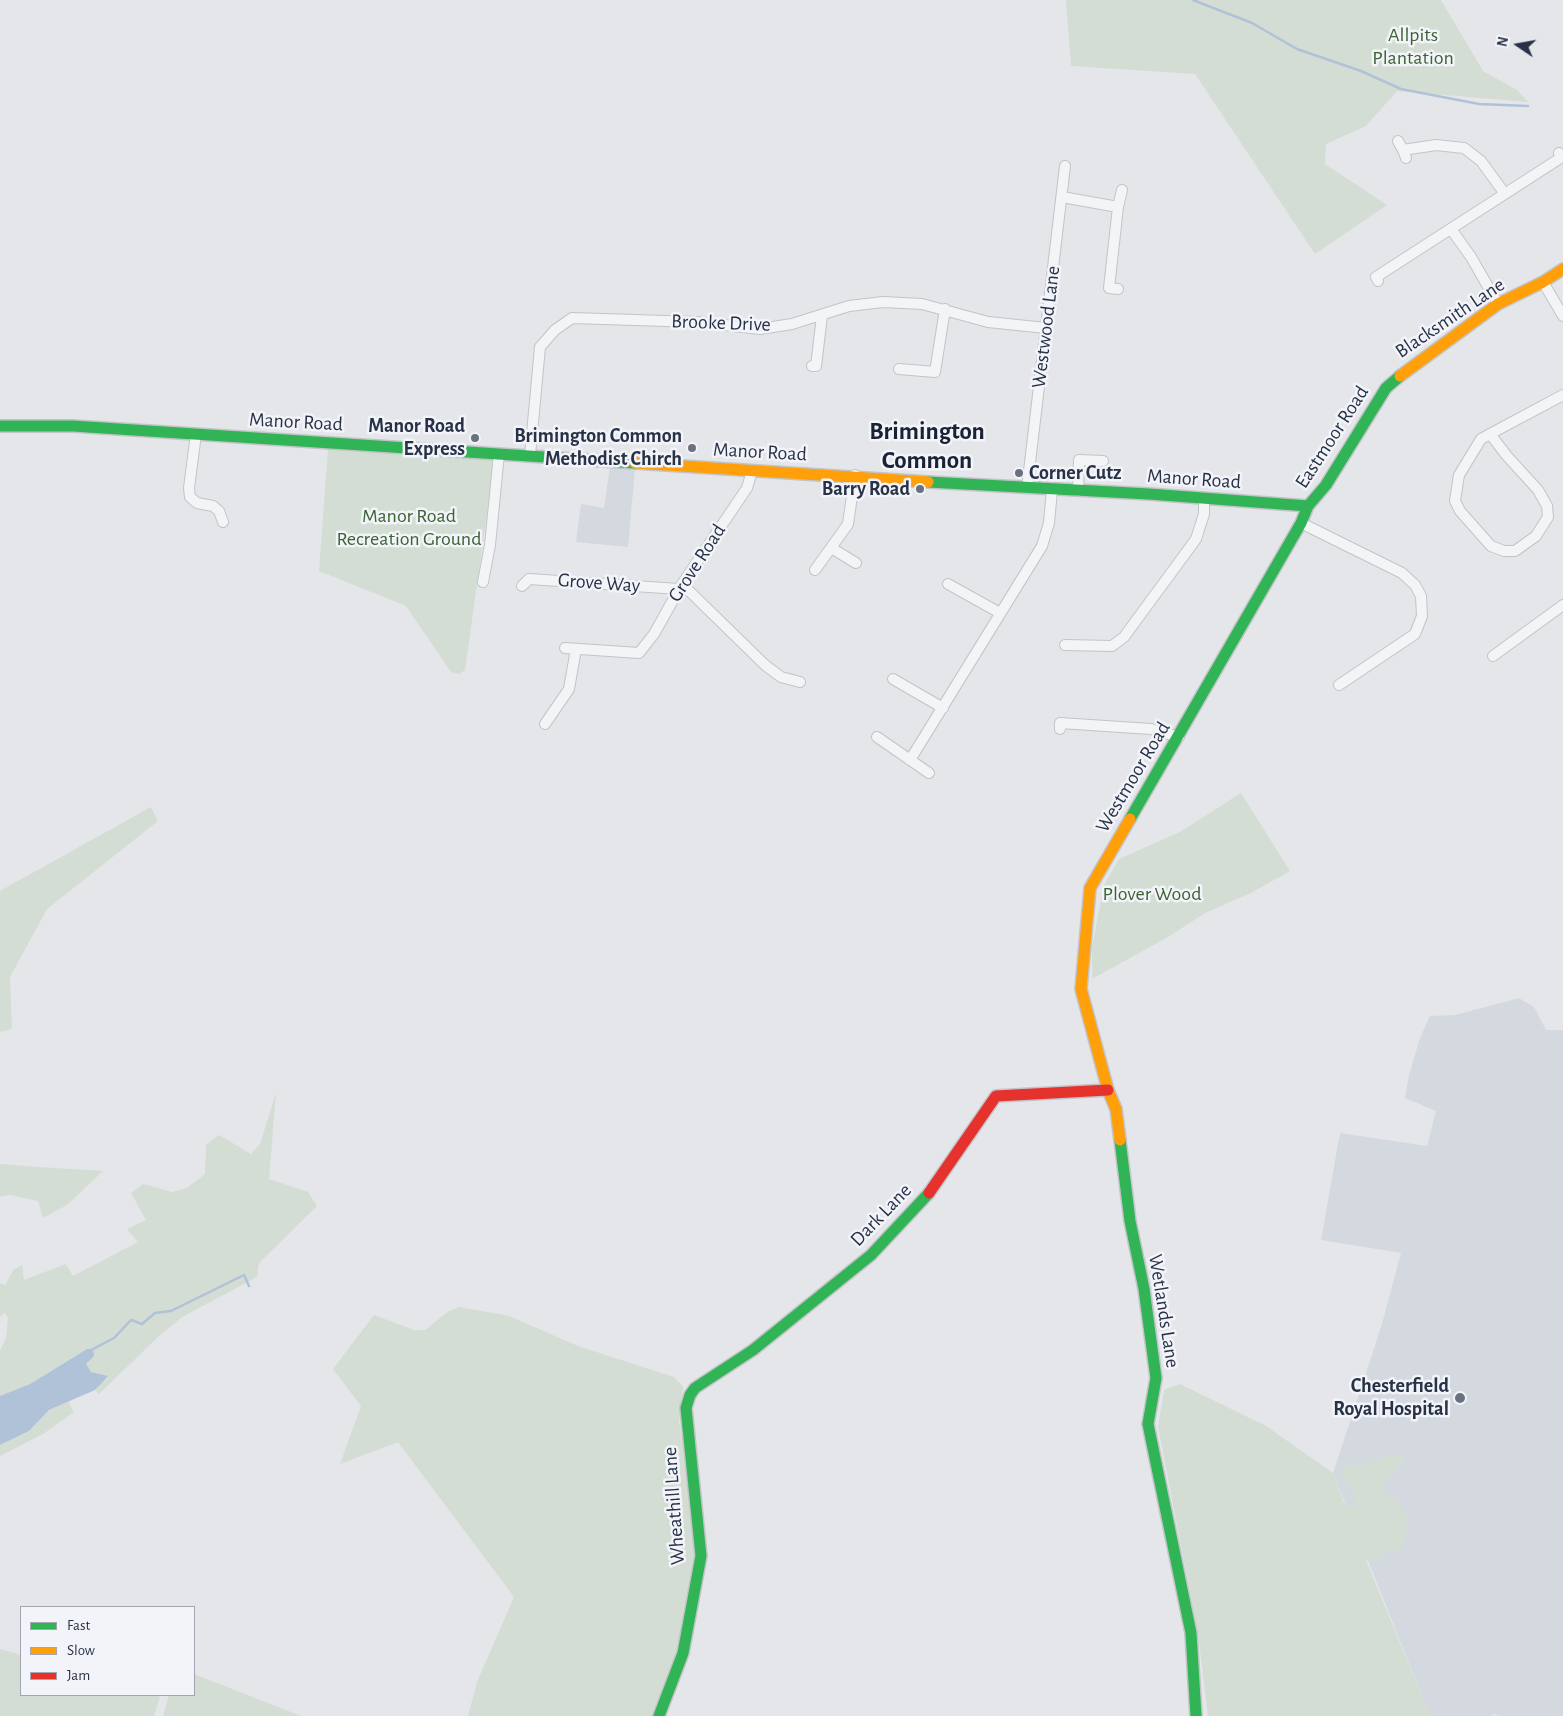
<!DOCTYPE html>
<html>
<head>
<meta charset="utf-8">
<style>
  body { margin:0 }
  #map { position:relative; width:1563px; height:1716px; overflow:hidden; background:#e4e6ea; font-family:"Alegreya Sans",sans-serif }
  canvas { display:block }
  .legend { position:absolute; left:20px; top:1606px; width:175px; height:90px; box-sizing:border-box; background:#f2f4f9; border:1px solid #a1a6b1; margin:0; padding:6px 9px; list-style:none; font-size:15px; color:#283246 }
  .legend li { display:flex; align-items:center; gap:10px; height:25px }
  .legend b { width:25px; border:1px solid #a1a6b1 }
  .north { position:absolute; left:1493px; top:20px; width:50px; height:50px; -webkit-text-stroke:4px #f2f4f9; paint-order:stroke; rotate:282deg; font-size:14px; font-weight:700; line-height:20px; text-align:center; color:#283246 }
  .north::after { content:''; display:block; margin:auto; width:18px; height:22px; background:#283246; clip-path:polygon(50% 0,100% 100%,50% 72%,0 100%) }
</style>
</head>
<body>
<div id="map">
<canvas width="1563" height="1716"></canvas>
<ul class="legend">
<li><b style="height:6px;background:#30b455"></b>Fast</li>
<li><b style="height:6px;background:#ff9f0a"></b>Slow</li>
<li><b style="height:6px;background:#e5322d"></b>Jam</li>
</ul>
<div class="north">N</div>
</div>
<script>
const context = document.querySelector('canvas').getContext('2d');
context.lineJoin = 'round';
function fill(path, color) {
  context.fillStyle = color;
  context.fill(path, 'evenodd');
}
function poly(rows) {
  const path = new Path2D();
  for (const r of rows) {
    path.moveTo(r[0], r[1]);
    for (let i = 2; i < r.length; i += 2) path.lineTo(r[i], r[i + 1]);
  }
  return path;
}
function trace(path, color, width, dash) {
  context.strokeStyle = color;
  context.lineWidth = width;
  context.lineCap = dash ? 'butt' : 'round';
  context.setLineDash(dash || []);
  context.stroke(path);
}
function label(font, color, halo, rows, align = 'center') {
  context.font = font + ' "Alegreya Sans",sans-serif';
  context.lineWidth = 5;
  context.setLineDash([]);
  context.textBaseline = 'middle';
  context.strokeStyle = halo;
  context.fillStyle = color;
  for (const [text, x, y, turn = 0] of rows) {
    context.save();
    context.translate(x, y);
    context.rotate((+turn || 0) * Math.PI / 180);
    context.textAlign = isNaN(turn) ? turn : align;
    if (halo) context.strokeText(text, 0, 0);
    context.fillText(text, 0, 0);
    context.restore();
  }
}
fill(poly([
  [610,467,635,469,628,547,576,542,581,504,604,508],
  [1519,998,1534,1007,1546,1030,1563,1030,1563,1716,1500,1716,1494,1714,1492,1716,1430,1716,1333,1473,1382,1324,1401,1253,1321,1240,1340,1133,1427,1146,1436,1111,1405,1098,1409,1075,1420,1038,1430,1016,1455,1015]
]), '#d4d9e0');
fill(poly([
  [1066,0,1441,0,1483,71,1517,90,1528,102,1397,91,1366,126,1326,144,1325,164,1387,205,1315,254,1195,74,1071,66],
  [328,449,491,459,494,464,465,670,459,674,451,672,406,606,319,571],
  [1241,793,1290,871,1251,893,1205,913,1168,937,1092,979,1092,947,1104,885,1119,859,1180,832],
  [151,807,158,821,47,909,10,977,12,1029,0,1032,0,891],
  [276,1093,269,1179,308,1192,317,1206,259,1263,257,1277,182,1317,159,1336,99,1394,95,1390,107,1376,91,1372,85,1364,93,1349,87,1349,30,1384,0,1396,0,1351,6,1338,8,1318,5,1313,0,1317,0,1283,5,1285,13,1270,22,1265,24,1280,66,1264,73,1276,138,1242,127,1229,146,1220,131,1193,143,1184,172,1192,187,1188,205,1174,206,1145,219,1135,251,1154,260,1144],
  [0,1164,39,1167,103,1171,67,1205,43,1218,38,1201,10,1195,0,1197],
  [460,1307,509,1316,578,1346,674,1377,683,1387,679,1422,686,1460,696,1554,677,1650,652,1716,468,1716,477,1682,514,1597,398,1442,340,1464,361,1406,333,1369,374,1315,414,1330,425,1330,449,1311],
  [1180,1384,1266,1426,1333,1473,1344,1503,1353,1508,1357,1504,1352,1488,1342,1476,1343,1469,1355,1465,1364,1465,1386,1456,1401,1455,1404,1462,1384,1483,1384,1493,1400,1504,1408,1517,1402,1548,1394,1553,1385,1552,1373,1561,1366,1560,1430,1716,1208,1716,1198,1634,1158,1427,1164,1390],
  [68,1402,74,1412,43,1434,0,1456,0,1445,29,1431,49,1410],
  [0,1649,21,1655,21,1695,154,1695,160,1697,154,1716,0,1716],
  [194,1674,301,1716,163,1716,169,1695,194,1695]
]), '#d4ddd4');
fill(poly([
  [87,1349,93,1349,94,1356,86,1364,91,1372,108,1376,95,1390,49,1410,29,1431,0,1445,0,1396,30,1384]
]), '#b0c2d7');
trace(poly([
  [1193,0,1252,23,1297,49,1361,71,1401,89,1479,104,1528,106],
  [93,1349,114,1338,131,1320,142,1324,155,1313,171,1311,244,1275,249,1286]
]), '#b0c2d7', 2.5);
const street = poly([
  [1398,141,1403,150],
  [1406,158,1403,150,1436,145,1464,148,1481,161,1505,194],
  [1062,197,1118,207,1109,288,1118,289],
  [1118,207,1122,190],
  [1451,229,1471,257,1498,304],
  [1378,281,1376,277,1562,157,1559,153],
  [1543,282,1563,316],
  [812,366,816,366,822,316],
  [899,369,935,372,945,309],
  [196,434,189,488,190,497,197,503,213,506,219,511,223,522],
  [1490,434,1507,456,1538,490,1547,506,1548,517,1536,536,1515,551,1504,551,1491,546,1460,511,1455,501,1459,475,1481,439,1490,434,1563,395],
  [530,455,540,347,555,330,572,318,697,322,760,329,792,324,849,306,883,302,922,304,988,322,1046,328],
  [1027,488,1065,166],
  [1078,491,1079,460,1103,461],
  [1301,523,1402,573,1415,585,1421,596,1422,616,1415,634,1339,685],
  [833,549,856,563],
  [815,570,848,524,855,475],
  [483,582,490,545,499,454],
  [682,584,765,665,781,677,800,682],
  [948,584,1000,613],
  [522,586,529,579,679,589],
  [1065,645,1112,646,1124,637,1196,539,1204,514,1204,498],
  [565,648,639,653,654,634,682,584,747,488,752,471],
  [1493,656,1563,605],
  [893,679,943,708],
  [545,724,569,689,576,649],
  [1060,729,1060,723,1151,729,1179,737],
  [877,737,929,773],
  [910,760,1042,546,1049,523,1052,490]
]);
const fast = poly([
  [0,426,73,426,635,463],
  [928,482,1149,494,1308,506],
  [1130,819,1301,523,1308,506,1326,485,1386,388,1400,376],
  [1120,1140,1130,1221,1144,1289,1156,1378,1148,1424,1191,1633,1196,1716],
  [659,1716,683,1653,701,1556,686,1408,690,1395,695,1388,753,1350,871,1255,929,1193]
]);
const slow = poly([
  [1400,376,1498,304,1543,282,1563,269],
  [635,463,928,482],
  [1120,1140,1116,1109,1108,1090,1081,989,1090,888,1130,819]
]);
const jam = poly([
  [929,1193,996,1096,1108,1090]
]);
trace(street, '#c2c4c8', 12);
trace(fast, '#c2c4c8', 14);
trace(slow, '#c2c4c8', 14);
trace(jam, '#c2c4c8', 14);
trace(street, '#f3f4f6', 10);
trace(fast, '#30b455', 11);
trace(slow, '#ff9f0a', 11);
trace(jam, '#e5322d', 11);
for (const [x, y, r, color] of [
  [475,438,5,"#6a717f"],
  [692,448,5,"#6a717f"],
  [1019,473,5,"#6a717f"],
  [920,489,5,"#6a717f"],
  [1460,1398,6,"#6a717f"]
]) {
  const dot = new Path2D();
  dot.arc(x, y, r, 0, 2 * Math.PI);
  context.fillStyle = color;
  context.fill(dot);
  trace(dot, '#f2f4f9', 2);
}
label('20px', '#3b6333', '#f2f4f9', [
  ["Allpits",1413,35],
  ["Plantation",1413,58],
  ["Manor Road",409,516],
  ["Recreation Ground",409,539],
  ["Plover Wood",1152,894]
]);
label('20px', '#283246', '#f2f4f9', [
  ["Blacksmith Lane",1450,318,-34],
  ["Brooke Drive",721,323,2],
  ["Westwood Lane",1046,327,-83],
  ["Manor Road",296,422,3],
  ["Eastmoor Road",1332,437,-57],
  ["Manor Road",760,452,3],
  ["Manor Road",1194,479,4],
  ["Grove Road",697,563,-57],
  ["Grove Way",599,583,4],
  ["Westmoor Road",1133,777,-59],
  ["Dark Lane",881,1215,-46],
  ["Wetlands Lane",1164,1311,81],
  ["Wheathill Lane",674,1506,-94]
]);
label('bold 20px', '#283246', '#f2f4f9', [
  ["Manor Road",465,426],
  ["Express",465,449],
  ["Brimington Common",682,436],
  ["Methodist Chirch",682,459],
  ["Corner Cutz",1029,473,"left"],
  ["Barry Road",910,489],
  ["Chesterfield",1449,1386],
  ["Royal Hospital",1449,1409]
], 'right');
label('bold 25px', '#1a2336', '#f2f4f9', [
  ["Brimington",927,431],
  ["Common",927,460]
]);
</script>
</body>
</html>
